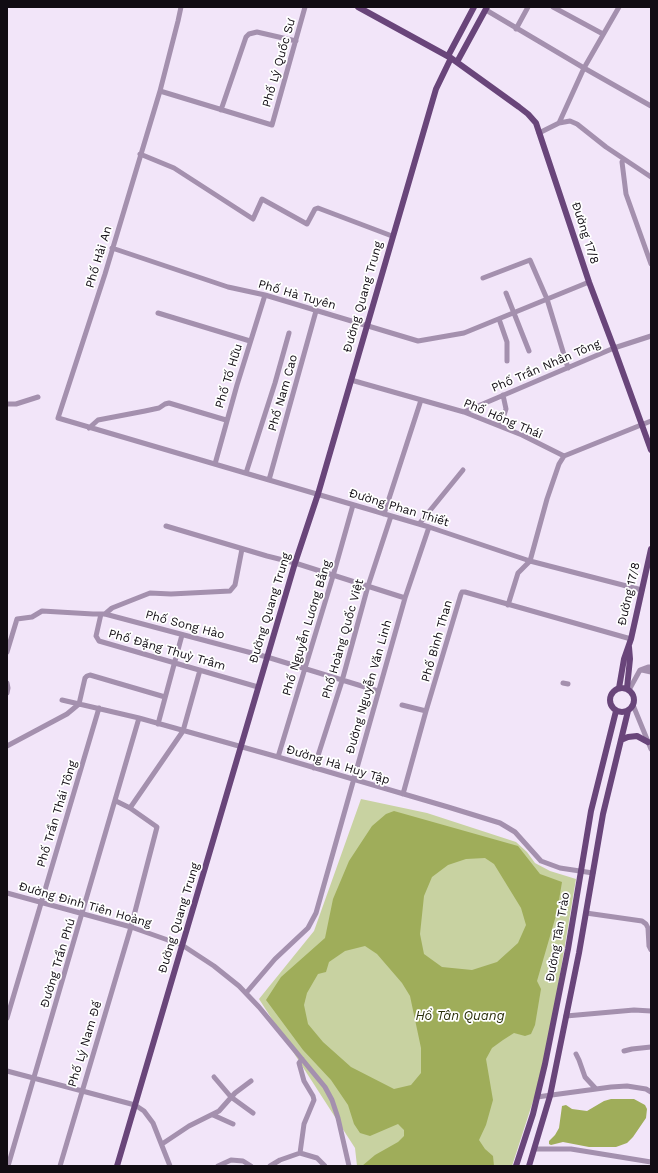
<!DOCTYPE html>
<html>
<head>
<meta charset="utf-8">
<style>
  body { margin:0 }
  #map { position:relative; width:658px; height:1173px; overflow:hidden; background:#f2e5f9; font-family:"Work Sans",sans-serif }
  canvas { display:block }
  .frame { position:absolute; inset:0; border:8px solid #110c13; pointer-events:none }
</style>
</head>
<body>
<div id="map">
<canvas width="658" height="1173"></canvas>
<div class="frame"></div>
</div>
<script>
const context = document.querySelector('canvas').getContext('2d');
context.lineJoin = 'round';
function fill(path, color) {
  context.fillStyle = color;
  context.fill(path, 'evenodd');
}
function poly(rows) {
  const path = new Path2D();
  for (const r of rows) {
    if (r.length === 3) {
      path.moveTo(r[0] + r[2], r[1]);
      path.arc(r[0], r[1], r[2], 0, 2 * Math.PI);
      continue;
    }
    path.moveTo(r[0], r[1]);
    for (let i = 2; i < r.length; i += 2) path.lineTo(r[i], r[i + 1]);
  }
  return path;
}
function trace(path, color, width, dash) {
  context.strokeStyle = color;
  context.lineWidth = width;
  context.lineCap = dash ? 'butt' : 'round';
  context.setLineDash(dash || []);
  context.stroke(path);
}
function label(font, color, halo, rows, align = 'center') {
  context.font = font + ' "Work Sans",sans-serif';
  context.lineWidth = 3.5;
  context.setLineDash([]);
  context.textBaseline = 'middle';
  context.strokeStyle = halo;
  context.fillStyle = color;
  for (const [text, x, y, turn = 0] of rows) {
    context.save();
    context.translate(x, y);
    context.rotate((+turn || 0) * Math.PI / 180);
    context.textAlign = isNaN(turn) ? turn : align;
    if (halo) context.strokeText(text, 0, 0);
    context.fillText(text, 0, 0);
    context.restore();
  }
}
fill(poly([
  [361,799,427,813,516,842,527,852,535,863,550,871,576,879,545,1064,512,1166,357,1166,355,1148,259,999,314,931]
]), '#c8d2a1');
fill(poly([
  [394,811,518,846,540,874,562,882,557,912,537,981,541,989,535,1025,531,1034,525,1036,514,1033,503,1040,492,1048,486,1059,493,1100,486,1125,479,1140,485,1149,493,1156,494,1166,362,1166,375,1155,398,1142,404,1136,404,1130,398,1124,370,1136,360,1133,354,1124,348,1105,331,1080,303,1050,266,1000,281,977,325,938,333,899,349,861,372,826,386,814],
  [485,858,494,864,521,908,526,925,518,943,497,962,472,970,442,967,424,954,420,934,424,896,432,877,448,865,466,859],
  [365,946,377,954,402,983,410,996,421,1048,421,1073,411,1085,394,1089,351,1067,323,1042,308,1024,304,1005,307,993,318,974,326,972,329,962,345,951],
  [611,1099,634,1099,645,1105,647,1109,646,1118,633,1137,627,1143,616,1147,589,1147,563,1142,551,1145,549,1144,549,1141,555,1135,559,1128,562,1106,566,1105,572,1109,587,1111,604,1101]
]), '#9fad5a');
trace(poly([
  [181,7,178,21,160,91,105,274,58,418,429,527,530,561,642,590],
  [553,7,603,34],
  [486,10,584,68,651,106],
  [516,29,528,7],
  [160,91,272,125,305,7],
  [221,110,246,37,249,34,257,32,296,41],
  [559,123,584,68,619,7],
  [539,133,559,123,570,121,577,124,606,147,624,159],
  [140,154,174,168,253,219,262,199,307,224,315,209,318,208,392,236],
  [651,177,624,159,622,162,626,194,651,264],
  [112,248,228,287,265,295,418,341,464,333,589,282],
  [483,278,530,260,547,299,568,368],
  [506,293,529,351],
  [158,313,250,341],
  [499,319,507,342,507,361],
  [351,380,464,412,522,435,564,456,651,421],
  [7,404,16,404,38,397],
  [464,412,614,348,651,336],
  [498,425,504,415,506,409,503,395],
  [89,428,98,420,145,411,159,408,165,404,169,403,226,420],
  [215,464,237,385,265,295],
  [246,473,275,383,289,333],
  [269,480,316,311],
  [384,514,421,400],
  [419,524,463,470],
  [166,526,267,556,295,563,405,598],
  [508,605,518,573,530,561,547,499,559,464,564,456],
  [101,614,96,636,99,641,258,687],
  [105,614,112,608,150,593,171,594,230,591,235,585,242,549],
  [7,652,17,619,32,617,42,611,93,614,105,614,267,657,378,691],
  [642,670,651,672],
  [7,683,8,688,7,693],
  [563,683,568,684],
  [629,690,640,670,648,667,651,667],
  [62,700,139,718,278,757,448,807,500,823,515,832,541,861,560,868,593,873],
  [402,705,426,711],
  [633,705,651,749],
  [158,724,182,635],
  [7,746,67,714,79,704,85,678,87,676,90,675,165,697],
  [278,757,333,576,353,505],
  [314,768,342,681,368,586,391,516],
  [403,794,426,711,461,594,462,592,465,592,631,639],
  [130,808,183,731,200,670],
  [7,893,131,927,182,945,214,966,239,986,259,1007,325,1087,332,1100,338,1118,349,1166],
  [586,913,642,921,646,924,648,928,649,946,651,950],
  [246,993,275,959,308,928,316,913,405,598,429,527],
  [566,1016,634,1010,651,1011],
  [7,1018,99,708],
  [624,1051,632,1049,651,1047],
  [576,1054,579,1060,585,1077,596,1089],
  [7,1071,135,1105,144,1111,153,1123,170,1166],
  [214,1077,231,1097,253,1113],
  [537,1097,611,1087,627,1086,646,1089,651,1092],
  [213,1115,233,1124],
  [162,1144,189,1126,219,1111,235,1093,251,1081],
  [535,1149,571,1149,651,1162],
  [300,1153,304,1124,314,1100,313,1096,304,1081,299,1063,302,1059],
  [8,1166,139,718],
  [60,1166,131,927,157,827,130,808,116,801],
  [218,1166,231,1160,243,1161,251,1166],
  [270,1166,280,1160,300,1153,317,1158,325,1166]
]), '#a490ae', 5);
trace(poly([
  [358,7,451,58,519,107,528,114,536,123,589,282,614,348,651,450],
  [448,56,474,7],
  [457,62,487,7],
  [622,700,12],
  [619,688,624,659,631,639,651,549],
  [627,688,630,659,629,647],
  [621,740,628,737,637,736,648,742],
  [117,1166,295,563,318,494,436,89,451,58],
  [516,1166,533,1114,545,1064,568,949,591,811,616,711],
  [529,1166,550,1096,579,953,603,814,628,711]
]), '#69457a', 6);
label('12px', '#110c13', '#fff', [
  ["Phố Lý Quốc Sư",279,63,-74],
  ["Đường 17/8",585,233,72],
  ["Phố Hải An",99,257,-73],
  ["Phố Hà Tuyên",297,295,16],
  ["Đường Quang Trung",363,297,-74],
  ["Phố Trần Nhân Tông",546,366,-23],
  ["Phố Tố Hữu",229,376,-73],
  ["Phố Nam Cao",283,393,-74],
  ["Phố Hồng Thái",503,419,23],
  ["Đường Phan Thiết",399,508,17],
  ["Đường 17/8",629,594,-77],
  ["Đường Quang Trung",270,608,-73],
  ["Phố Song Hào",185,625,15],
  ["Phố Nguyễn Lương Bằng",307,628,-73],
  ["Phố Hoàng Quốc Việt",343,639,-74],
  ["Phố Bình Than",437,641,-74],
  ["Phố Đặng Thuỳ Trâm",167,650,16],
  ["Đường Nguyễn Văn Linh",369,687,-74],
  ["Đường Hà Huy Tập",338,765,17],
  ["Phố Trần Thái Tông",57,814,-73],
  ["Đường Đinh Tiên Hoàng",85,905,16],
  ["Đường Quang Trung",179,918,-73],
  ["Đường Tân Trào",558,937,-80],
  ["Đường Trần Phú",58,963,-73],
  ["Phố Lý Nam Đế",85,1044,-73]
]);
label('italic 13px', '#282d09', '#fff', [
  ["Hồ Tân Quang",460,1016]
]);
</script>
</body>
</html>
